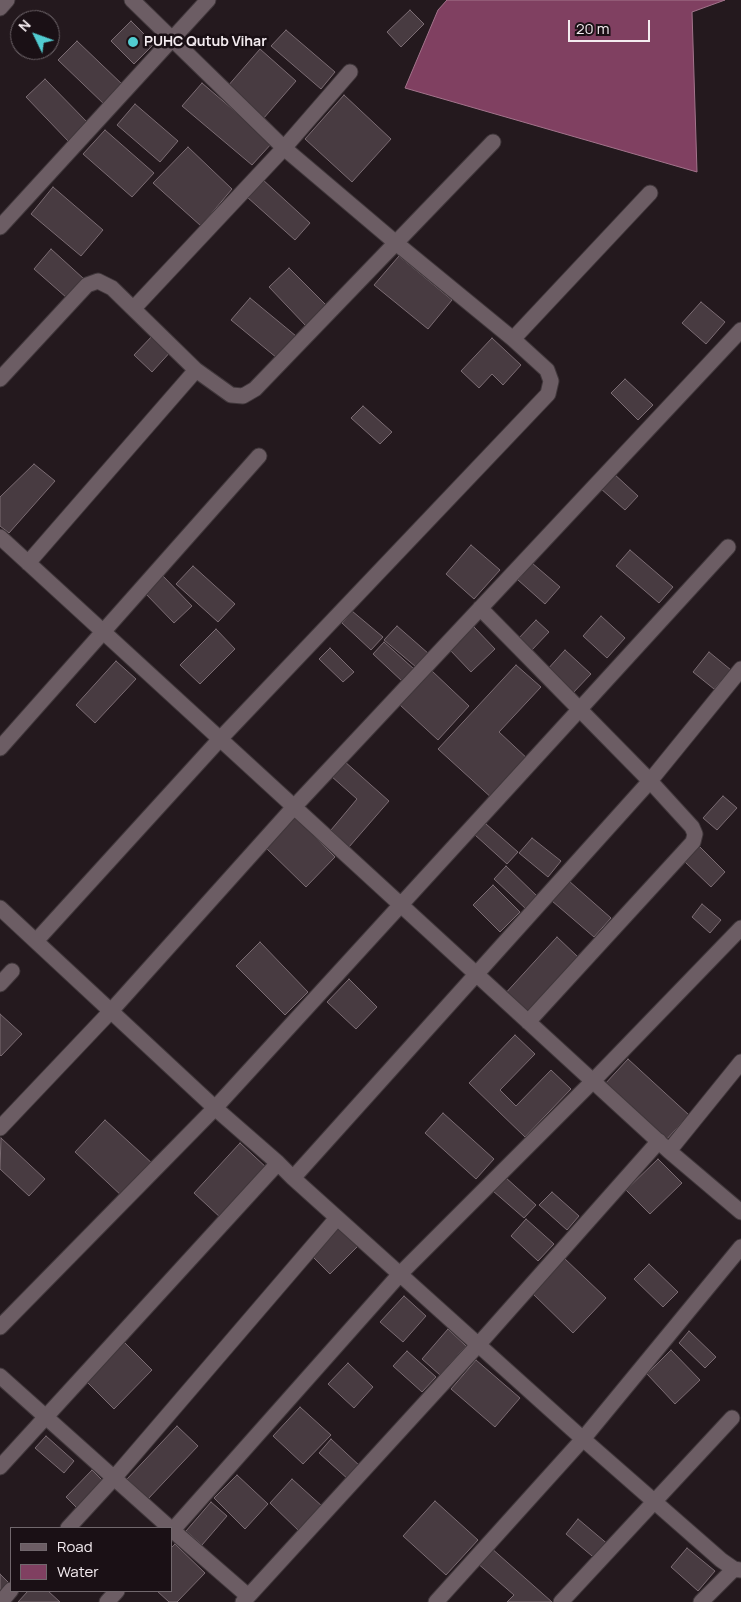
<!DOCTYPE html>
<html>
<head>
<meta charset="utf-8">
<style>
  body { margin:0 }
  #map { position:relative; width:741px; height:1602px; overflow:hidden; background:#24191e; font-family:Manrope,sans-serif }
  canvas { display:block }
  .legend { position:absolute; left:10px; top:1527px; width:162px; height:65px; box-sizing:border-box; background:#1a1015; border:1px solid #71686d; margin:0; padding:6px 9px; list-style:none; font-size:15px; color:#f4ecf0 }
  .legend li { display:flex; align-items:center; gap:10px; height:25px }
  .legend b { width:25px; border:1px solid #71686d }
  .north { position:absolute; left:10px; top:10px; width:50px; height:50px; box-sizing:border-box; background:#1a1015; border:1px solid #71686d; border-radius:50%; rotate:312deg; font-size:14px; font-weight:700; line-height:20px; text-align:center; color:#f4ecf0 }
  .north::after { content:''; display:block; margin:auto; width:18px; height:22px; background:#51ccd1; clip-path:polygon(50% 0,100% 100%,50% 72%,0 100%) }
  .scale { position:absolute; left:568px; top:20px; width:82px; height:22px; box-sizing:border-box; border:2px solid #f4ecf0; border-top:0; padding-left:6px; font-size:15px; line-height:18px; white-space:nowrap; color:#f4ecf0; -webkit-text-stroke:4px #1a1015; paint-order:stroke }
</style>
</head>
<body>
<div id="map">
<canvas width="741" height="1602"></canvas>
<ul class="legend">
<li><b style="height:6px;background:#6c5d64"></b>Road</li>
<li><b style="height:14px;background:#804061"></b>Water</li>
</ul>
<div class="north">N</div>
<div class="scale">20 m</div>
</div>
<script>
const context = document.querySelector('canvas').getContext('2d');
context.lineJoin = 'round';
function fill(path, color) {
  context.fillStyle = color;
  context.fill(path, 'evenodd');
}
function poly(rows) {
  const path = new Path2D();
  for (const r of rows) {
    path.moveTo(r[0], r[1]);
    for (let i = 2; i < r.length; i += 2) path.lineTo(r[i], r[i + 1]);
  }
  return path;
}
function trace(path, color, width, dash) {
  context.strokeStyle = color;
  context.lineWidth = width;
  context.lineCap = dash ? 'butt' : 'round';
  context.setLineDash(dash || []);
  context.stroke(path);
}
function label(font, color, halo, rows, align = 'center') {
  context.font = font + ' Manrope,sans-serif';
  context.lineWidth = 5;
  context.setLineDash([]);
  context.textBaseline = 'middle';
  context.strokeStyle = halo;
  context.fillStyle = color;
  for (const [text, x, y, turn = 0] of rows) {
    context.save();
    context.translate(x, y);
    context.rotate((+turn || 0) * Math.PI / 180);
    context.textAlign = isNaN(turn) ? turn : align;
    if (halo) context.strokeText(text, 0, 0);
    context.fillText(text, 0, 0);
    context.restore();
  }
}
const water = poly([
  [447,0,725,0,692,12,697,172,405,88,438,10,447,0]
]);
fill(water, '#804061');
trace(water, '#a3748c', 1);
const building = poly([
  [410,10,424,24,401,47,387,32,410,10],
  [131,21,154,44,134,64,111,41,131,21],
  [286,30,335,72,321,89,271,46,286,30],
  [77,41,124,86,106,106,58,60,77,41],
  [260,49,296,81,263,119,227,87,260,49],
  [45,79,88,123,69,142,26,97,45,79],
  [202,83,272,143,252,165,182,106,202,83],
  [344,95,391,139,352,182,305,139,344,95],
  [135,104,178,141,160,162,117,125,135,104],
  [105,130,154,173,132,197,83,154,105,130],
  [188,147,232,189,201,226,153,183,188,147],
  [262,179,310,223,295,240,247,197,262,179],
  [53,187,103,230,81,256,31,214,53,187],
  [51,249,84,279,67,298,34,269,51,249],
  [399,256,452,300,428,329,374,285,399,256],
  [289,268,327,306,306,326,269,287,289,268],
  [250,298,296,336,277,358,231,320,250,298],
  [701,302,725,322,706,344,682,323,701,302],
  [155,333,173,349,152,372,134,355,155,333],
  [492,338,521,365,503,385,492,374,479,388,461,371,492,338],
  [625,379,653,405,638,420,611,393,625,379],
  [363,406,392,432,380,444,351,418,363,406],
  [34,464,55,481,9,533,0,526,0,497,34,464],
  [613,473,638,496,625,510,600,488,613,473],
  [471,545,500,570,474,599,446,574,471,545],
  [630,550,673,587,659,603,616,566,630,550],
  [532,563,560,587,545,604,518,580,532,563],
  [193,566,235,604,218,622,176,584,193,566],
  [162,575,192,606,174,623,144,592,162,575],
  [352,611,383,637,371,650,342,623,352,611],
  [601,616,625,638,607,658,583,636,601,616],
  [536,620,549,632,531,651,518,639,536,620],
  [397,626,429,654,416,667,384,640,397,626],
  [474,627,495,649,471,672,450,650,474,627],
  [216,629,235,649,200,684,180,665,216,629],
  [384,642,414,669,403,682,373,654,384,642],
  [330,648,354,672,343,682,319,659,330,648],
  [565,650,591,674,572,694,546,671,565,650],
  [709,652,731,670,714,689,693,672,709,652],
  [116,661,136,679,95,723,76,705,116,661],
  [516,665,541,687,499,732,530,761,494,800,438,749,516,665],
  [432,671,469,706,438,740,400,705,432,671],
  [344,761,389,801,349,847,331,830,357,799,331,776,344,761],
  [723,796,737,808,717,830,703,818,723,796],
  [294,816,335,857,306,887,264,846,294,816],
  [486,824,518,852,507,864,475,835,486,824],
  [532,838,561,861,548,877,519,853,532,838],
  [699,846,725,872,711,887,684,861,699,846],
  [506,866,538,897,526,909,494,879,506,866],
  [569,881,611,918,594,937,552,901,569,881],
  [493,885,520,912,500,932,473,905,493,885],
  [702,904,721,920,710,933,692,917,702,904],
  [557,937,578,957,524,1016,503,996,557,937],
  [260,942,308,992,285,1015,236,966,260,942],
  [349,979,377,1007,356,1029,327,1002,349,979],
  [0,1014,22,1034,1,1056,0,1055,0,1014],
  [515,1035,535,1054,500,1090,516,1106,551,1070,571,1089,525,1137,469,1083,515,1035],
  [628,1059,689,1115,665,1141,604,1085,628,1059],
  [443,1113,494,1159,476,1179,425,1133,443,1113],
  [105,1120,154,1165,124,1198,75,1152,105,1120],
  [1,1138,45,1179,29,1196,0,1169,1,1138],
  [240,1143,268,1169,222,1219,194,1193,240,1143],
  [658,1159,682,1183,650,1214,626,1190,658,1159],
  [505,1177,536,1205,524,1218,493,1191,505,1177],
  [552,1192,579,1216,567,1230,539,1205,552,1192],
  [526,1219,554,1244,538,1261,511,1236,526,1219],
  [339,1226,358,1246,330,1274,310,1254,339,1226],
  [564,1258,606,1298,573,1333,531,1292,564,1258],
  [649,1264,678,1292,663,1307,634,1279,649,1264],
  [404,1296,426,1316,403,1342,380,1322,404,1296],
  [448,1329,466,1346,440,1375,422,1359,448,1329],
  [689,1331,716,1357,705,1368,679,1343,689,1331],
  [124,1342,152,1370,114,1409,86,1381,124,1342],
  [671,1350,700,1380,675,1404,647,1374,671,1350],
  [407,1351,436,1377,422,1392,393,1366,407,1351],
  [476,1360,520,1398,495,1427,451,1389,476,1360],
  [348,1363,373,1387,354,1408,328,1384,348,1363],
  [300,1407,331,1435,303,1464,273,1436,300,1407],
  [177,1426,198,1446,148,1499,127,1479,177,1426],
  [46,1436,74,1461,64,1473,35,1448,46,1436],
  [331,1439,361,1467,349,1480,319,1453,331,1439],
  [92,1470,107,1485,81,1512,66,1497,92,1470],
  [237,1475,268,1504,245,1529,214,1498,237,1475],
  [292,1479,323,1507,300,1532,270,1503,292,1479],
  [435,1501,478,1540,446,1575,403,1536,435,1501],
  [211,1502,227,1516,202,1545,186,1531,211,1502],
  [578,1519,610,1546,598,1561,566,1534,578,1519],
  [175,1544,205,1573,177,1602,169,1602,157,1591,171,1591,171,1548,175,1544],
  [490,1547,552,1602,507,1602,514,1595,476,1562,490,1547],
  [687,1548,715,1571,698,1591,671,1567,687,1548],
  [0,1574,10,1584,0,1595,0,1574],
  [28,1591,48,1591,60,1602,18,1602,28,1591]
]);
fill(building, '#483b41');
trace(building, '#7b6c73', 1);
const minor = poly([
  [0,8,7,0],
  [0,227,208,0],
  [134,308,284,148,350,72],
  [513,339,650,193],
  [0,379,87,285,98,281,112,288,196,370,231,395,243,396,255,389,493,142],
  [0,537,669,1151,741,1212],
  [28,563,196,370],
  [480,608,650,781,692,827,695,834,693,842,528,1022],
  [0,748,259,456],
  [0,908,215,1108,278,1163,293,1178,583,1439,721,1560,734,1569,741,1570],
  [36,941,220,739,548,394,551,381,547,370,513,339,396,243,284,148,132,0],
  [0,984,12,971],
  [0,1128,111,1011,294,807,741,330],
  [669,1151,741,1062],
  [293,1178,650,781,741,669],
  [0,1327,215,1108,728,547],
  [0,1376,170,1528],
  [0,1467,278,1163],
  [68,1528,114,1478,337,1218],
  [171,1529,248,1596],
  [171,1532,400,1274,593,1081,741,928],
  [1,1602,11,1590],
  [107,1602,117,1591],
  [243,1602,478,1345,659,1141],
  [436,1602,583,1439,741,1247],
  [561,1602,732,1418],
  [701,1602,734,1569]
]);
trace(minor, '#40373b', 17);
trace(minor, '#6c5d64', 15);
for (const [x, y, r, color] of [
  [133,42,6,"#51ccd1"]
]) {
  const dot = new Path2D();
  dot.arc(x, y, r, 0, 2 * Math.PI);
  context.fillStyle = color;
  context.fill(dot);
  trace(dot, '#1a1015', 2);
}
label('bold 14px', '#f4ecf0', '#1a1015', [
  ["PUHC Qutub Vihar",144,42]
], 'left');
</script>
</body>
</html>
